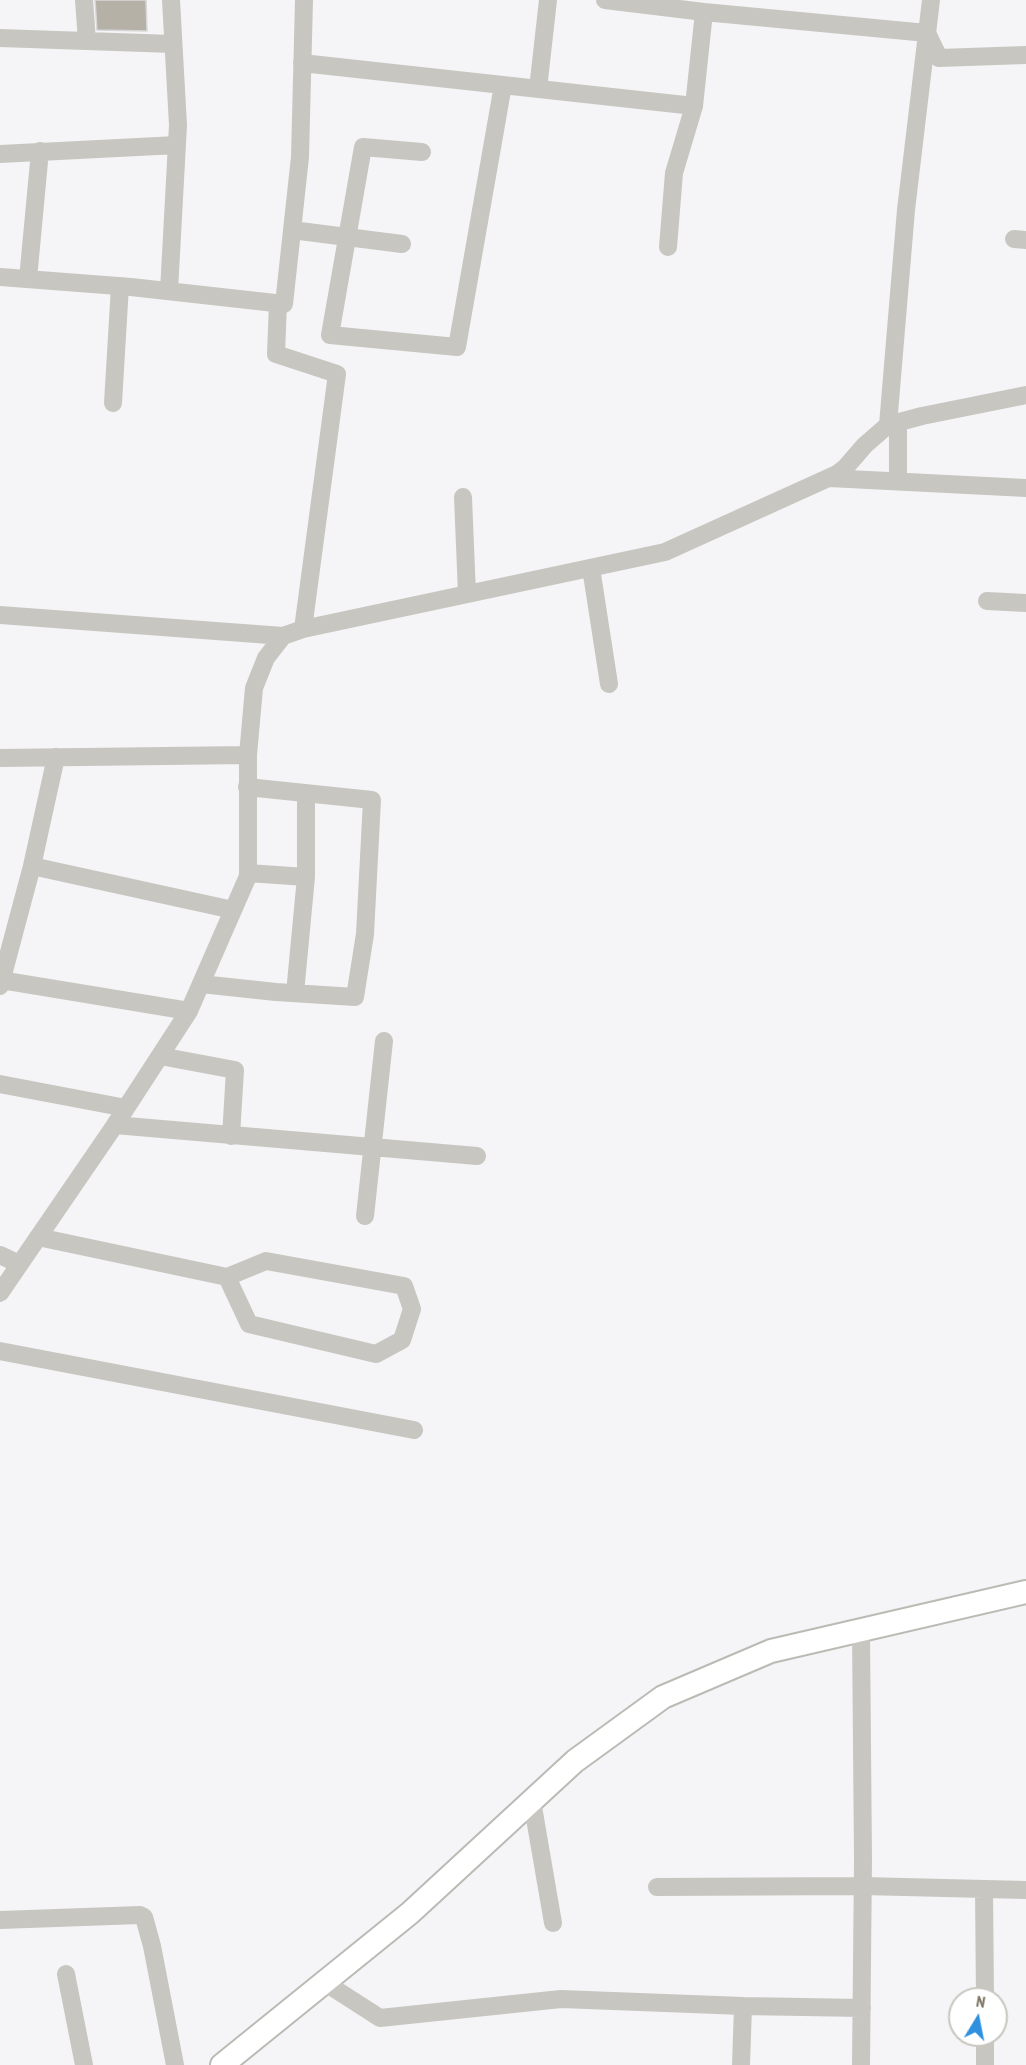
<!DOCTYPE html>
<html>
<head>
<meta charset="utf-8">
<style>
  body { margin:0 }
  #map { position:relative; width:1026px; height:2065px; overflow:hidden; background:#f5f5f7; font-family:"PT Sans Narrow",sans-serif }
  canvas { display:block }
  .north { position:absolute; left:948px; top:1987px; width:60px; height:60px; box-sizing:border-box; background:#fff; border:2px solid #c9c6bf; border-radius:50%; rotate:10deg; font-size:16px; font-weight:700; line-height:24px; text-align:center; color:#79705e }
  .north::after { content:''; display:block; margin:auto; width:21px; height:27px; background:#2e90de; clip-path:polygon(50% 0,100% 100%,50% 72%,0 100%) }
</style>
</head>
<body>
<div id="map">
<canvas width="1026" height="2065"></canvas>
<div class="north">N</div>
</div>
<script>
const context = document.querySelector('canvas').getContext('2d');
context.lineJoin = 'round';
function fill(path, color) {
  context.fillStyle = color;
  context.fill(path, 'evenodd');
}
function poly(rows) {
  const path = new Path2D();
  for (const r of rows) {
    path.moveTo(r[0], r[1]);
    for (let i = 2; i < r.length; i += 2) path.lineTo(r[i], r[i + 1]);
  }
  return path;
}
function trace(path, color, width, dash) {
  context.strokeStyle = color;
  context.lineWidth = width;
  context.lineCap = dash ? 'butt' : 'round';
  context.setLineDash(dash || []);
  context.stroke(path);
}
const building = poly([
  [95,0,146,0,147,31,97,30,95,0]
]);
fill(building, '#b6b1a7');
trace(building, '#d7d7d9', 1.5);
const major = poly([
  [222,2065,410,1913,575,1761,663,1697,771,1651,1026,1592]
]);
trace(major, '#bcbab4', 26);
trace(poly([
  [84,0,87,41],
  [605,0,704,12,927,33,939,58,1026,55],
  [0,38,173,44],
  [302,63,694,106],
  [538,89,548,0],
  [422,152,363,147,330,335,457,347,503,85],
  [0,154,177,145],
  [292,230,402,244],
  [1014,239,1026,240],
  [668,247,674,173,694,106,704,12],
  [0,277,131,287,284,304,300,157,304,0],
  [28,279,40,151],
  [169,291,178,125,171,0],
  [113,403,120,286],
  [898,423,898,481],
  [888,425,906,210,931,0],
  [829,478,1026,488],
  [463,497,467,594],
  [591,568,609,684],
  [987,601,1026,603],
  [0,615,283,636],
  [303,629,665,552,837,474,845,468,865,445,888,425,922,416,1026,395],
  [0,758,248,755],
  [32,866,56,757],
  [248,873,306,877],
  [0,980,189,1011],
  [201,984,276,992,355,997,365,934,372,800,247,787],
  [0,986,32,866,233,910],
  [295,993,306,877,306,793],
  [160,1056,235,1070,231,1136],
  [0,1084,126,1108],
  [115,1125,477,1156],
  [365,1216,384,1041],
  [38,1237,227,1277,266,1261,404,1286,412,1309,402,1340,376,1354,249,1324,227,1277],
  [0,1255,19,1264],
  [0,1293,115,1125,189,1011,248,876,248,755,254,688,266,658,283,636,303,629,337,374,276,354,278,303],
  [0,1351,414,1430],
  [532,1801,553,1923],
  [657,1887,863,1886,1026,1890],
  [984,1889,985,1999],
  [0,1920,140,1915,144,1917,152,1946,175,2065],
  [66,1974,84,2065],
  [324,1982,380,2018,561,1999,743,2006,741,2065],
  [743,2006,862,2008],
  [985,2035,985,2065],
  [861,2065,863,1860,861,1631]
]), '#c8c6c1', 18);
trace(major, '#fff', 22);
</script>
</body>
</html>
